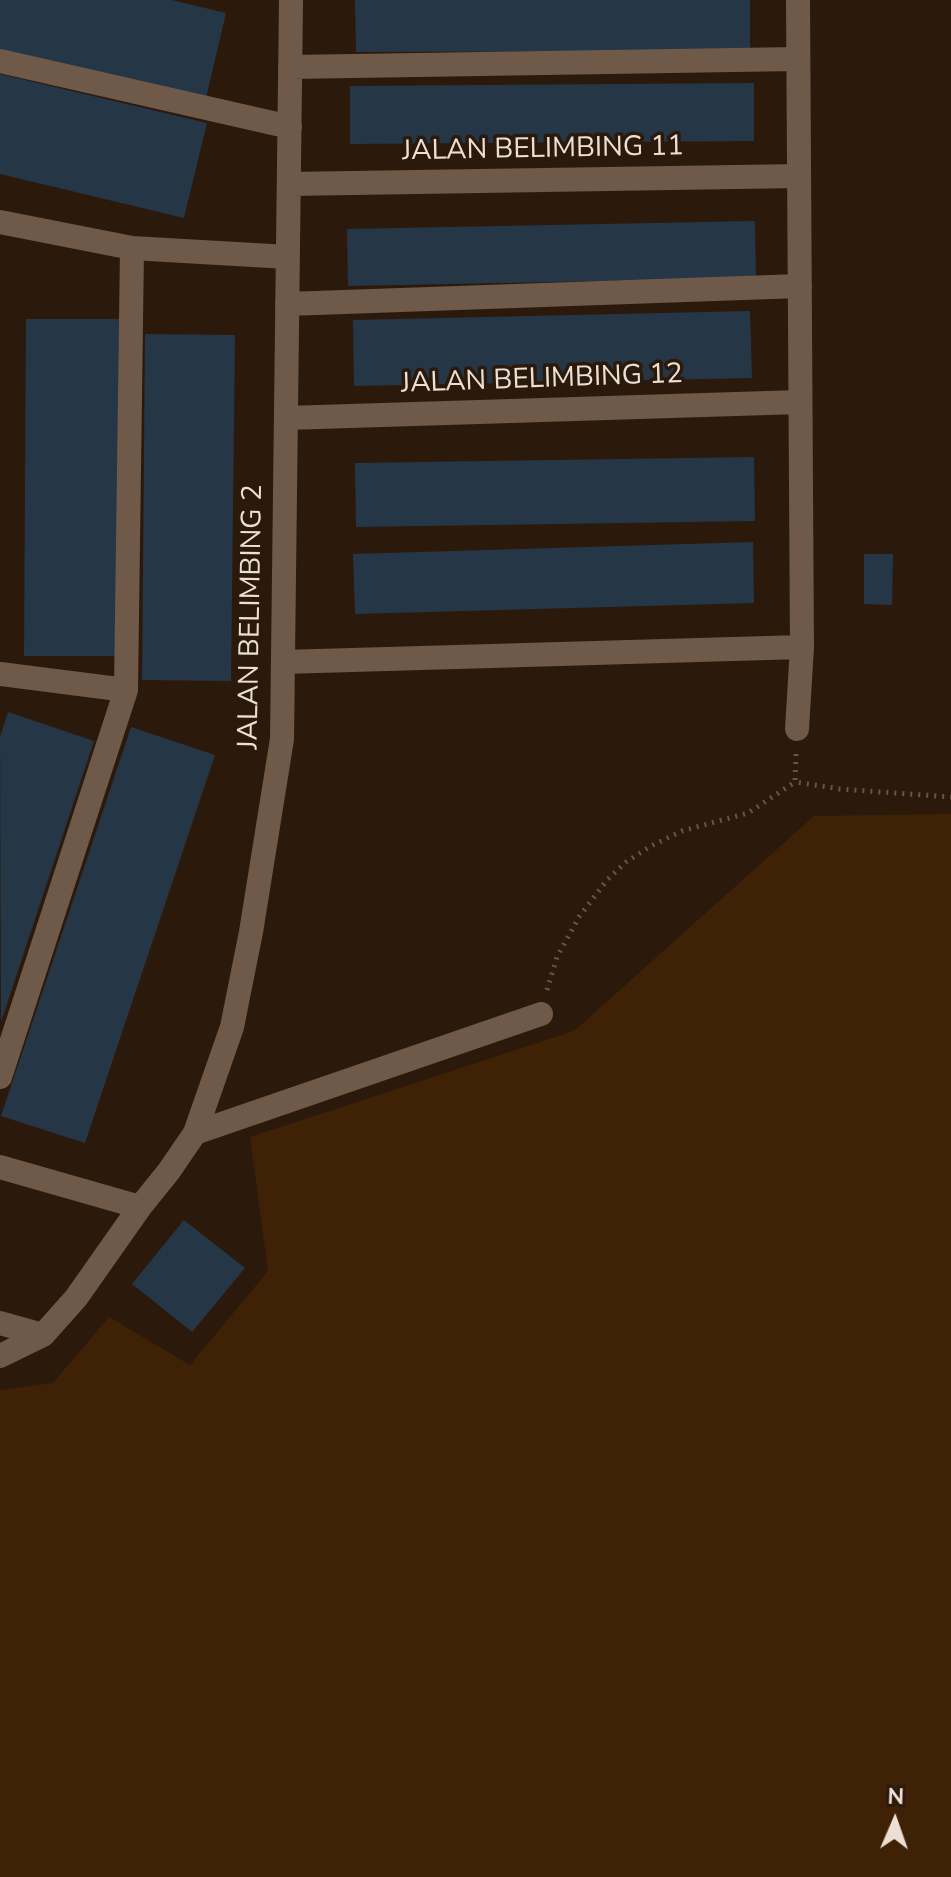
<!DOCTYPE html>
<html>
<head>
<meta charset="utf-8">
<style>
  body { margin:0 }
  #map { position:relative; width:951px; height:1877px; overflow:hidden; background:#2b1a0b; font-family:"Nunito Sans",sans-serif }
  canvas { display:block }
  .north { position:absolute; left:855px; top:1781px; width:80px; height:80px; -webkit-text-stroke:6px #2b1a0b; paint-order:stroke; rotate:2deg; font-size:22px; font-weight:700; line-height:32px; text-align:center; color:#ece0d6 }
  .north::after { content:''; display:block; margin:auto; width:28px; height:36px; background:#ece0d6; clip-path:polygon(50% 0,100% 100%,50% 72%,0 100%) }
</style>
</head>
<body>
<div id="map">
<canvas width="951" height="1877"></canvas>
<div class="north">N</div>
</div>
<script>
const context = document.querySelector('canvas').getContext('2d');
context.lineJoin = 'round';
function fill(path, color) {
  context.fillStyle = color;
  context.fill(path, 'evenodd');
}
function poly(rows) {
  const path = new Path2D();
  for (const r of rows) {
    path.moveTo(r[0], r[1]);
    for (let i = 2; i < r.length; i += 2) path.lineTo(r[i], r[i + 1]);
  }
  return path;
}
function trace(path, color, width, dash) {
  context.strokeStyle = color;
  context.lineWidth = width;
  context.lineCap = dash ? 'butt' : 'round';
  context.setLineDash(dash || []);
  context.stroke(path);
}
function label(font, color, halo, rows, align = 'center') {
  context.font = font + ' "Nunito Sans",sans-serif';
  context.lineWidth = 7;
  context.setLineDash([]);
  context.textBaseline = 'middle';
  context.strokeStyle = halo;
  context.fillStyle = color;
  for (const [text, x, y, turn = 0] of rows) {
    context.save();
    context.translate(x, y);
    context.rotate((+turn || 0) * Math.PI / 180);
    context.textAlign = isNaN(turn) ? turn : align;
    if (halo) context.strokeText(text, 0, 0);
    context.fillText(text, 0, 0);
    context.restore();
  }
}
fill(poly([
  [951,814,951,1877,0,1877,0,1390,53,1383,109,1317,190,1365,268,1271,250,1137,574,1031,814,816]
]), '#3f2105');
fill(poly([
  [0,0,172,0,226,13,206,98,0,49],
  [355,0,750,0,750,51,356,52],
  [0,74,207,123,184,218,0,174],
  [754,83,754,141,350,144,350,86],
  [755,221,756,278,348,286,347,229],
  [750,311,752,378,354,386,353,320],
  [26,319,119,319,118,656,24,656],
  [145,334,235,335,231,681,142,680],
  [754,457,755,521,356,527,355,463],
  [753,542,754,603,355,614,353,554],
  [864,554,893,554,892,605,864,604],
  [8,712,94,741,1,1022,0,737],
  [131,727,215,755,85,1143,1,1116],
  [184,1220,245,1268,192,1332,132,1284]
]), '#253647');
trace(poly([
  [796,754,795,782,840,789,951,797],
  [547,990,557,957,579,917,607,880,626,862,651,846,682,831,748,813,795,782]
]), '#665649', 5, [2, 6]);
trace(poly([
  [0,61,290,127],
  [290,67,798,59],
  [289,184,799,176],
  [0,222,132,248,288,257],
  [287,304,800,286],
  [286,418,800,402],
  [283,662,802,647],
  [0,674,126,690],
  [797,729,802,647,798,0],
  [0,1077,126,690,132,248],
  [195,1133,541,1014],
  [0,1167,140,1207],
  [0,1323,43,1335],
  [0,1356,43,1335,76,1298,140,1207,169,1171,195,1133,232,1027,251,932,282,739,291,0]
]), '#6f5a49', 24);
label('28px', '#ece0d6', '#2b1a0b', [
  ["JALAN BELIMBING 11",543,150,-1],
  ["JALAN BELIMBING 12",542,380,-2],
  ["JALAN BELIMBING 2",252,617,-89]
]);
</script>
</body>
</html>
